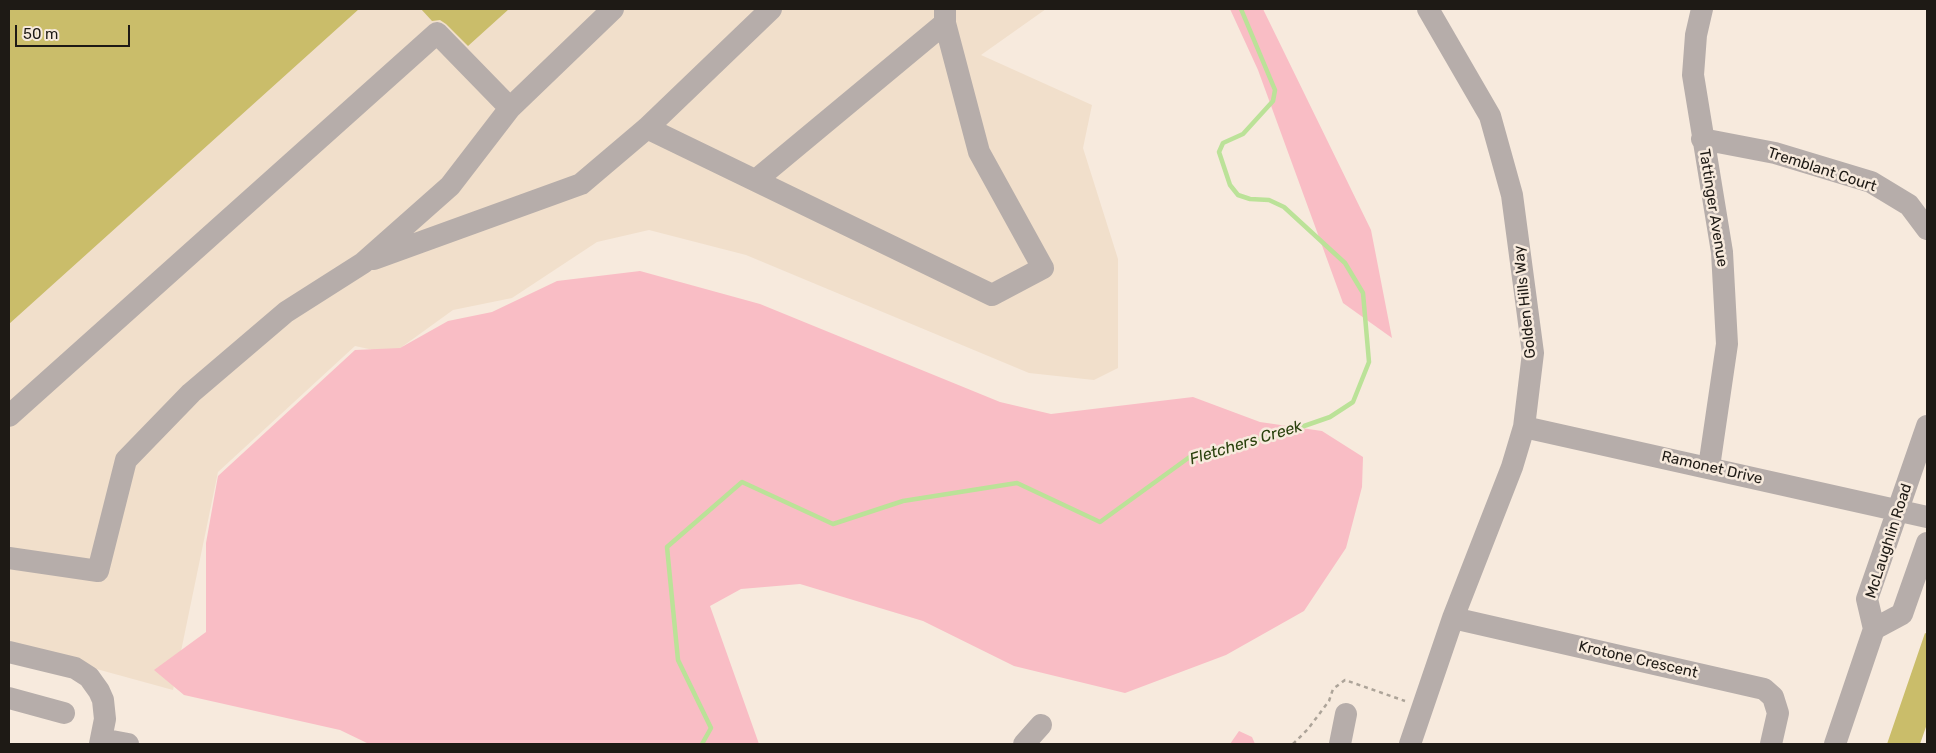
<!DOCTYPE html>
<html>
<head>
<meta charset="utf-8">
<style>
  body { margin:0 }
  #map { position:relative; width:1936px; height:753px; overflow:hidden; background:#f7eadd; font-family:Rubik,sans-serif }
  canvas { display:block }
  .frame { position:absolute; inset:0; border:10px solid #1e1a15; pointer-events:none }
  .scale { position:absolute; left:15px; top:25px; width:115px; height:22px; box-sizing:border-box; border:2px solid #1e1a15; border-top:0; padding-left:6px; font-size:15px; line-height:18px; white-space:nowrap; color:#1e1a15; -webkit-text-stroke:4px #f7eadd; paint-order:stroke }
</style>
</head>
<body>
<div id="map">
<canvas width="1936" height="753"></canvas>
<div class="frame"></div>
<div class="scale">50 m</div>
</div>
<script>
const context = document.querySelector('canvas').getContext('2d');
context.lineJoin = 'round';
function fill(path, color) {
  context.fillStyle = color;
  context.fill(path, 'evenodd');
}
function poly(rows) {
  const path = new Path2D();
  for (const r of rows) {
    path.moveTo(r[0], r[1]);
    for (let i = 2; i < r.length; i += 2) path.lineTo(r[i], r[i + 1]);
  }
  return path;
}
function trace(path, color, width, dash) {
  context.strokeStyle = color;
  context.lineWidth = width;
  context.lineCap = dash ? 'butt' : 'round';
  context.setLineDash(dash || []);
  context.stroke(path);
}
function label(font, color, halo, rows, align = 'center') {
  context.font = font + ' Rubik,sans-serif';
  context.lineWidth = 5;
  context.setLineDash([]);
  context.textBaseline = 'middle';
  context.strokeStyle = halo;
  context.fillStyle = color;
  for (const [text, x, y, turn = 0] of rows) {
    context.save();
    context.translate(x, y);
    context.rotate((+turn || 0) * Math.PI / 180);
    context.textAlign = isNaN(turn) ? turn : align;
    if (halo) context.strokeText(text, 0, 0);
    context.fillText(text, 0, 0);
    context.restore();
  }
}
fill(poly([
  [9,9,1046,9,981,55,1092,105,1083,148,1118,259,1118,368,1094,380,1029,373,746,255,649,230,597,242,512,298,453,310,392,354,355,346,218,472,173,690,9,645]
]), '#f1dfcb');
fill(poly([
  [1230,9,1263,9,1371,230,1392,338,1343,303,1258,70],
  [640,271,760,304,1000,402,1051,414,1193,397,1260,422,1322,431,1363,457,1362,487,1346,548,1304,611,1226,655,1125,693,1014,666,923,621,800,584,741,589,710,606,759,744,369,744,340,730,184,695,154,670,206,632,206,543,218,476,355,350,400,348,448,321,492,312,557,281],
  [1239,731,1252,737,1255,744,1230,744]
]), '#f9bdc5');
trace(poly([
  [702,744,711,728,678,660,667,547,742,482,833,524,903,501,1017,483,1100,522,1191,456,1281,434,1330,417,1353,402,1369,362,1363,293,1345,263,1284,207,1269,200,1250,199,1238,195,1230,185,1219,152,1223,143,1243,134,1273,101,1275,90,1241,9]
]), '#bbe298', 4.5);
fill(poly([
  [9,9,359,9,9,324],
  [421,9,509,9,468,46,446,24,440,20,432,21],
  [1925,633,1927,634,1927,724,1920,744,1887,744]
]), '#cabd6a');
trace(poly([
  [1293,744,1308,729,1329,701,1333,689,1345,680,1405,701]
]), '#ada499', 2.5, [4, 4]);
trace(poly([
  [1702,9,1696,35,1693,75,1722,252,1727,344,1709,467],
  [647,128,992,295,1043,268,979,152,945,23,945,9],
  [1702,139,1775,153,1871,182,1909,205,1927,229],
  [756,180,945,23],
  [374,259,581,184,647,128,771,9],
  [9,416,437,33,510,108],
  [1524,427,1927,517],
  [9,558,98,571,126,460,191,393,286,312,363,263,450,186,510,108,613,9],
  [1453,618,1764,689,1773,697,1778,713,1771,744],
  [1874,629,1902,614,1927,543],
  [9,652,75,668,89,677,99,691,103,700,105,719,100,744],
  [9,698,64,713],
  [101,739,128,744],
  [1024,744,1041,725],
  [1340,744,1346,714],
  [1410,744,1453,618,1512,467,1524,427,1533,353,1512,195,1490,116,1428,9],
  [1835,744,1874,629,1867,599,1927,426]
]), '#b6adaa', 22);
label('15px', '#1e1a15', '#f7eadd', [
  ["Tremblant Court",1822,170,18],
  ["Tattinger Avenue",1713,208,81],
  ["Golden Hills Way",1525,302,-96],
  ["Ramonet Drive",1712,468,13],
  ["McLaughlin Road",1889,541,-72],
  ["Krotone Crescent",1638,660,13]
]);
label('italic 16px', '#29400c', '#f7eadd', [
  ["Fletchers Creek",1246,443,-17]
]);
</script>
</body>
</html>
